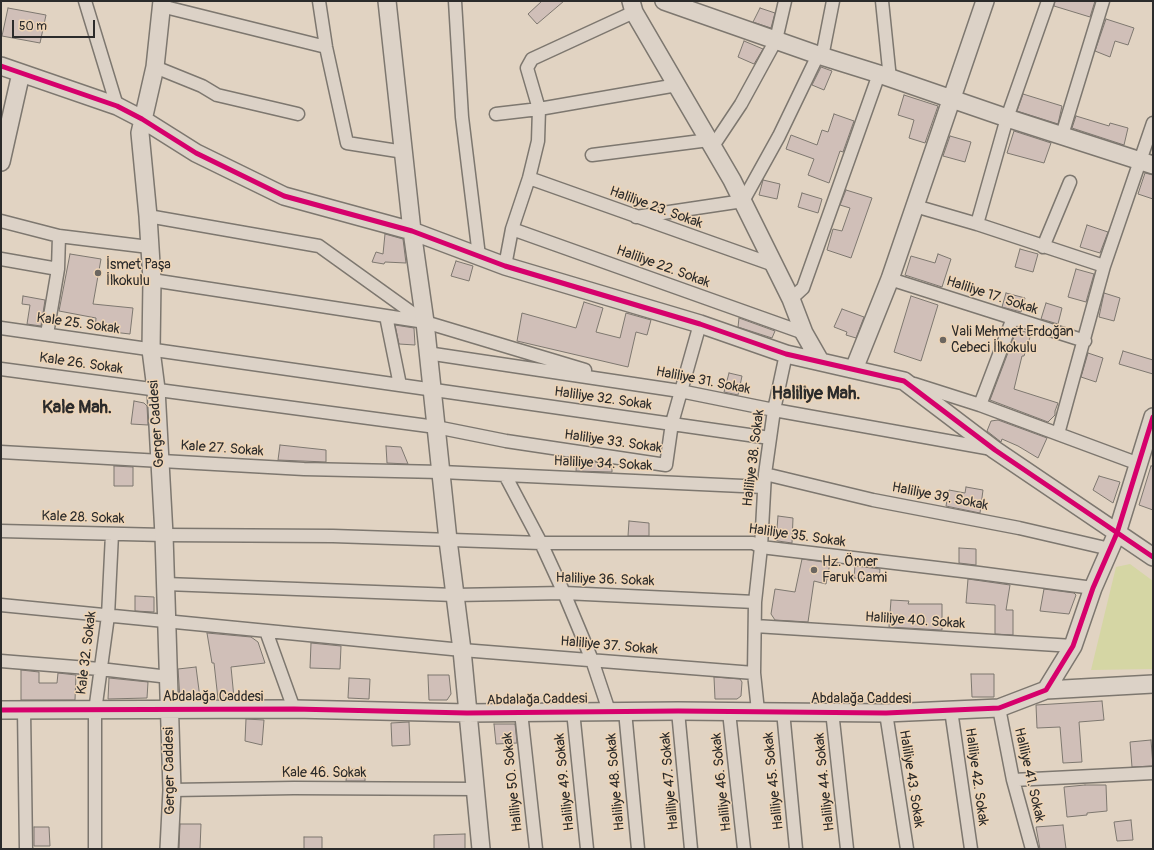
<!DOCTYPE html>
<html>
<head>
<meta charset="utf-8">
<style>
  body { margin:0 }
  #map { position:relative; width:1154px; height:850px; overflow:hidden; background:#e1d3c2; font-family:Pangolin,sans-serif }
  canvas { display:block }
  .frame { position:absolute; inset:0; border:2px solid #2b2b2b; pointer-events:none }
  .scale { position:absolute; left:12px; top:20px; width:83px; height:18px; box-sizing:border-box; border:2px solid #2b2b2b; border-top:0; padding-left:5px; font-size:12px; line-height:14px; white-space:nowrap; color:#2b2b2b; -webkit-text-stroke:3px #eed4b5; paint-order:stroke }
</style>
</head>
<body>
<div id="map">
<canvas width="1154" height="850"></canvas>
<div class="frame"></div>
<div class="scale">50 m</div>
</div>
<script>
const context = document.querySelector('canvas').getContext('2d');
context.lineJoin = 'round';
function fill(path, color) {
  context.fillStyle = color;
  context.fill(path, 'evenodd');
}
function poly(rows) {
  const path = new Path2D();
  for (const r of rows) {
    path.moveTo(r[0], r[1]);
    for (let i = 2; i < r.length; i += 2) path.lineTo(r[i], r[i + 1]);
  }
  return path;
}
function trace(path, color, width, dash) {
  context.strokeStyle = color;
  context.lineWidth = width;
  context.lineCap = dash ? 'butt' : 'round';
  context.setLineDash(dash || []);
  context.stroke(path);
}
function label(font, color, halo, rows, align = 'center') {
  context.font = font + ' Pangolin,sans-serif';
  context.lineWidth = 3;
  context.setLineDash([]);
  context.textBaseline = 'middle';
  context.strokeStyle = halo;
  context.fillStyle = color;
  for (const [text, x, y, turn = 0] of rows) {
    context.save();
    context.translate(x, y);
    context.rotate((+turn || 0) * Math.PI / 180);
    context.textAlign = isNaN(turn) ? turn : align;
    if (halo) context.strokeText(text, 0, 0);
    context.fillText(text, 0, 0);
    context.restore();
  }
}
fill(poly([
  [1130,564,1153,581,1153,669,1091,670,1116,567]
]), '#d5d6a4');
const building = poly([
  [542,1,564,1,537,24,528,14,542,1],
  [1055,1,1095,1,1090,17,1054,6,1055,1],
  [8,8,46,15,40,43,2,36,8,8],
  [760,8,775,13,771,28,753,22,760,8],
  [1106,19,1134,28,1128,45,1115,41,1110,57,1095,51,1106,19],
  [744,41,763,49,754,64,738,57,744,41],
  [821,67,832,71,824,90,812,85,821,67],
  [1023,94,1062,106,1058,124,1017,111,1023,94],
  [904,95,938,106,925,143,909,138,914,120,898,115,904,95],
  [834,114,854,121,843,152,840,151,829,183,808,175,814,159,786,149,791,135,817,145,822,130,828,132,834,114],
  [1076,116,1109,126,1110,123,1128,128,1124,145,1072,128,1076,116],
  [1014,131,1051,143,1044,163,1007,153,1014,131],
  [950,136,971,142,965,162,943,156,950,136],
  [1145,173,1153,175,1153,199,1138,194,1145,173],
  [763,180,780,184,777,199,759,195,763,180],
  [846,190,872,198,851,258,827,250,833,229,842,231,850,208,840,205,846,190],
  [802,193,822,199,818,213,798,207,802,193],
  [1087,225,1108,232,1100,253,1080,247,1087,225],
  [385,234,403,239,406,263,385,262,384,264,372,262,376,252,383,254,385,234],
  [1020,249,1038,254,1033,272,1015,267,1020,249],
  [70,254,101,259,93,304,133,308,130,334,95,330,96,318,59,311,70,254],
  [938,254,951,259,942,287,905,275,911,256,935,263,938,254],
  [456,261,473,266,469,281,451,276,456,261],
  [1076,269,1094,274,1086,302,1068,297,1076,269],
  [1006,293,1025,298,1021,312,1002,307,1006,293],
  [1104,293,1120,298,1114,321,1099,317,1104,293],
  [23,296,45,300,41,326,27,324,30,305,22,304,23,296],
  [911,296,938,305,921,361,894,352,911,296],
  [584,302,603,308,596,332,620,338,626,313,651,320,647,335,636,332,628,367,517,341,522,313,576,328,584,302],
  [1046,303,1062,308,1058,324,1041,319,1046,303],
  [842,309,864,317,856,338,846,335,847,332,834,327,842,309],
  [739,318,775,331,772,338,738,327,739,318],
  [395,325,414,328,415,345,399,344,395,325],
  [1017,329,1031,334,1024,356,1022,356,1014,389,1058,403,1055,411,1055,415,1048,422,990,400,1017,329],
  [1123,351,1153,360,1153,374,1119,364,1123,351],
  [1088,353,1103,358,1096,382,1081,377,1088,353],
  [729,373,742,376,738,395,724,392,729,373],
  [134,401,144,403,147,406,148,425,131,424,134,401],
  [998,420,1047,438,1038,458,1018,446,1002,439,1001,442,987,431,991,421,998,420],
  [280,445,326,450,326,462,278,460,280,445],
  [386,446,401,447,408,464,387,463,386,446],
  [577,459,612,465,612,472,576,471,577,459],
  [114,466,133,467,133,486,114,486,114,466],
  [1151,466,1153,466,1153,510,1139,505,1151,466],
  [1099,476,1120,482,1113,503,1093,490,1099,476],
  [966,487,983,490,980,513,946,506,949,490,965,493,966,487],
  [778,516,793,518,792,543,778,541,776,540,778,516],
  [629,521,649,523,649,536,628,536,629,521],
  [959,548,976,549,976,565,959,563,959,548],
  [802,559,830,563,826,584,814,581,808,622,775,620,771,614,775,589,795,592,802,559],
  [855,566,880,569,879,581,854,578,855,566],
  [968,579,1010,585,1006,610,1013,610,1013,635,995,634,995,605,966,603,968,579],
  [1044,589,1074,593,1076,595,1069,614,1040,611,1044,589],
  [135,596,154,597,154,612,135,611,135,596],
  [891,600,909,601,908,604,942,604,942,630,889,627,891,600],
  [207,633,251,637,258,642,265,663,231,667,234,698,218,699,214,663,212,663,207,633],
  [311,643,341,646,340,669,310,668,311,643],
  [196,667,200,698,180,699,178,669,196,667],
  [21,670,39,672,39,683,57,683,58,673,76,675,75,700,21,700,21,670],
  [971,674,994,674,994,697,972,697,971,674],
  [428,675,449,675,451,694,447,700,429,700,428,675],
  [714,677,740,679,742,682,741,696,737,699,715,699,714,677],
  [109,678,148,682,147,698,108,699,109,678],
  [349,678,370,679,369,699,348,698,349,678],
  [1102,701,1104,720,1079,722,1082,762,1063,763,1060,727,1037,728,1036,705,1102,701],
  [246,719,264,720,262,745,245,741,246,719],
  [409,722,410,745,392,746,391,723,409,722],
  [494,724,515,724,517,743,496,744,494,724],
  [1151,740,1153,766,1132,767,1130,742,1151,740],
  [347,769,365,769,365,781,346,781,347,769],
  [1085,785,1106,785,1107,811,1087,813,1087,815,1067,817,1064,787,1085,785],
  [1131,820,1133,840,1117,841,1114,822,1131,820],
  [180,824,201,824,200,849,179,849,180,824],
  [1063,825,1066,849,1040,849,1036,827,1063,825],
  [34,827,49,827,50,846,34,846,34,827],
  [465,834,465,849,434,849,434,835,465,834],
  [304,837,322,837,322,849,304,849,304,837]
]);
fill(building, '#d0bfb8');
trace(building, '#7d776f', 1);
const street = poly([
  [85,1,117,106],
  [319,1,326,47,347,143,404,152],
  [455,1,462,117,479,256],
  [882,1,890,79],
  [161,6,326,47],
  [822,57,833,1],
  [155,67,202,86,217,95,298,114],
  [496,114,539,109,677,85],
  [1062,135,1103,1],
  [713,146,741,104,776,40,785,1],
  [592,155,709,140],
  [529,178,774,265],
  [915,206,977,224,1104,266],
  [148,216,319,246,422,320],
  [636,217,743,201,779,136,818,55],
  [1,221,59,236,149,247],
  [977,224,1007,118,1048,1],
  [512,229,804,333],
  [1043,247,1070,182],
  [1,259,58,269],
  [505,266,512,229,529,178,538,141,539,109,527,68,532,59,634,12],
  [890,279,1085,341],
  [152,280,425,322,585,370],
  [791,299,803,288,879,74],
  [386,316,400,385],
  [1,328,770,438],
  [47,334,58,269,59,236],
  [427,353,680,391,774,410,992,449],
  [1,369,436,427,506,441,666,465,672,423,700,324],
  [914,384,980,405,1139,464],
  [980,405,1013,318],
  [1058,434,1104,266,1153,123],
  [1,452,304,469,441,472,764,487],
  [765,474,873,500,1019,528,1110,549],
  [505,475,541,543,564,593,592,660,609,711],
  [1,531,164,535,333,536,541,543,753,543,761,547,979,573,1093,588],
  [166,584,454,595,564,593,755,602],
  [1,605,462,650,754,673],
  [755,626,1073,646],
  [266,631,294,709],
  [1,661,100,669,169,677],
  [999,708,1013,780,1032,849],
  [24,710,26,849],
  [951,710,971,849],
  [573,711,587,849],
  [625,711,638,849],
  [678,711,691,849],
  [758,711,754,673,755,602,761,547,765,474,774,410,786,354],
  [783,711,796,849],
  [832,711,847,849],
  [521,712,536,849],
  [729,712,744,849],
  [886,713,907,849],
  [1013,780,1153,773],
  [172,790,294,788,476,789],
  [95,849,95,711,108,616,112,534]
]);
const secondary = poly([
  [162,1,155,67,140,133,148,216,152,280,151,350,156,389,164,535,172,790,169,849],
  [387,1,412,231,425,322,448,540,462,650,481,849],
  [631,1,634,12,732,180,791,299,804,333,820,361],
  [664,1,818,55,879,74,1007,118,1153,165],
  [1,66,117,106,142,119,196,153,284,196,412,231,505,266,700,324,786,354,904,381,995,450,1153,557],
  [1,162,21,73],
  [854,369,890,279,985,1],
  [1046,690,1153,684],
  [1,710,294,709,467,713,678,711,886,713,999,708,1046,690,1073,646,1093,588,1117,533,1153,417]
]);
trace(street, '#7d776f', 15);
trace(secondary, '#7d776f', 20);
trace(street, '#dcd2c7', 12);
trace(secondary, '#dcd2c7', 17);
trace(poly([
  [1,66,117,106,142,119,196,153,284,196,412,231,505,266,700,324,786,354,904,381,995,450,1153,557],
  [1,710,294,709,467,713,678,711,886,713,999,708,1046,690,1073,646,1093,588,1117,533,1153,417]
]), '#d6006c', 5);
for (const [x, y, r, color] of [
  [98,273,4,"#6b6660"],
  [943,340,4,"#6b6660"],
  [814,570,4,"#6b6660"]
]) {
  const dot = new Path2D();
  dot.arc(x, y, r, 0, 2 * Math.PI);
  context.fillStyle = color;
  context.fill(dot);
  trace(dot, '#eed4b5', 1.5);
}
label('14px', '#2b2b2b', '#eed4b5', [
  ["Haliliye 23. Sokak",656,208,20],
  ["Haliliye 22. Sokak",663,267,20],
  ["Haliliye 17. Sokak",992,296,18],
  ["Kale 25. Sokak",78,324,8],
  ["Kale 26. Sokak",81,364,8],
  ["Haliliye 31. Sokak",703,381,11],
  ["Haliliye 32. Sokak",603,399,8],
  ["Gerger Caddesi",157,424,-94],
  ["Haliliye 33. Sokak",613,442,8],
  ["Kale 27. Sokak",222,449,4],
  ["Haliliye 38. Sokak",754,458,-83],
  ["Haliliye 34. Sokak",603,464,3],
  ["Haliliye 39. Sokak",940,497,11],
  ["Kale 28. Sokak",83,518,2],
  ["Haliliye 35. Sokak",797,536,8],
  ["Haliliye 36. Sokak",605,580,2],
  ["Haliliye 40. Sokak",915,621,4],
  ["Haliliye 37. Sokak",609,646,5],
  ["Kale 32. Sokak",87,653,-83],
  ["Abdalağa Caddesi",213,697],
  ["Abdalağa Caddesi",861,699],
  ["Abdalağa Caddesi",537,700,-1],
  ["Gerger Caddesi",170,771,-91],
  ["Kale 46. Sokak",324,773],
  ["Haliliye 41. Sokak",1029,775,77],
  ["Haliliye 42. Sokak",976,777,82],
  ["Haliliye 43. Sokak",911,779,81],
  ["Haliliye 47. Sokak",670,781,-95],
  ["Haliliye 45. Sokak",774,781,-96],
  ["Haliliye 50. Sokak",513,782,-96],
  ["Haliliye 49. Sokak",565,782,-96],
  ["Haliliye 48. Sokak",616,782,-95],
  ["Haliliye 46. Sokak",722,782,-96],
  ["Haliliye 44. Sokak",825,782,-96]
]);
label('14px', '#2b2b2b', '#eed4b5', [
  ["İsmet Paşa",106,265],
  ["İlkokulu",106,281],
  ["Vali Mehmet Erdoğan",951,332],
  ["Cebeci İlkokulu",951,348],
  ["Hz. Ömer",822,562],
  ["Faruk Cami",822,578]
], 'left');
label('bold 18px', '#2b2b2b', '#eed4b5', [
  ["Haliliye Mah.",816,394],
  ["Kale Mah.",77,408]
]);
</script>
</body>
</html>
